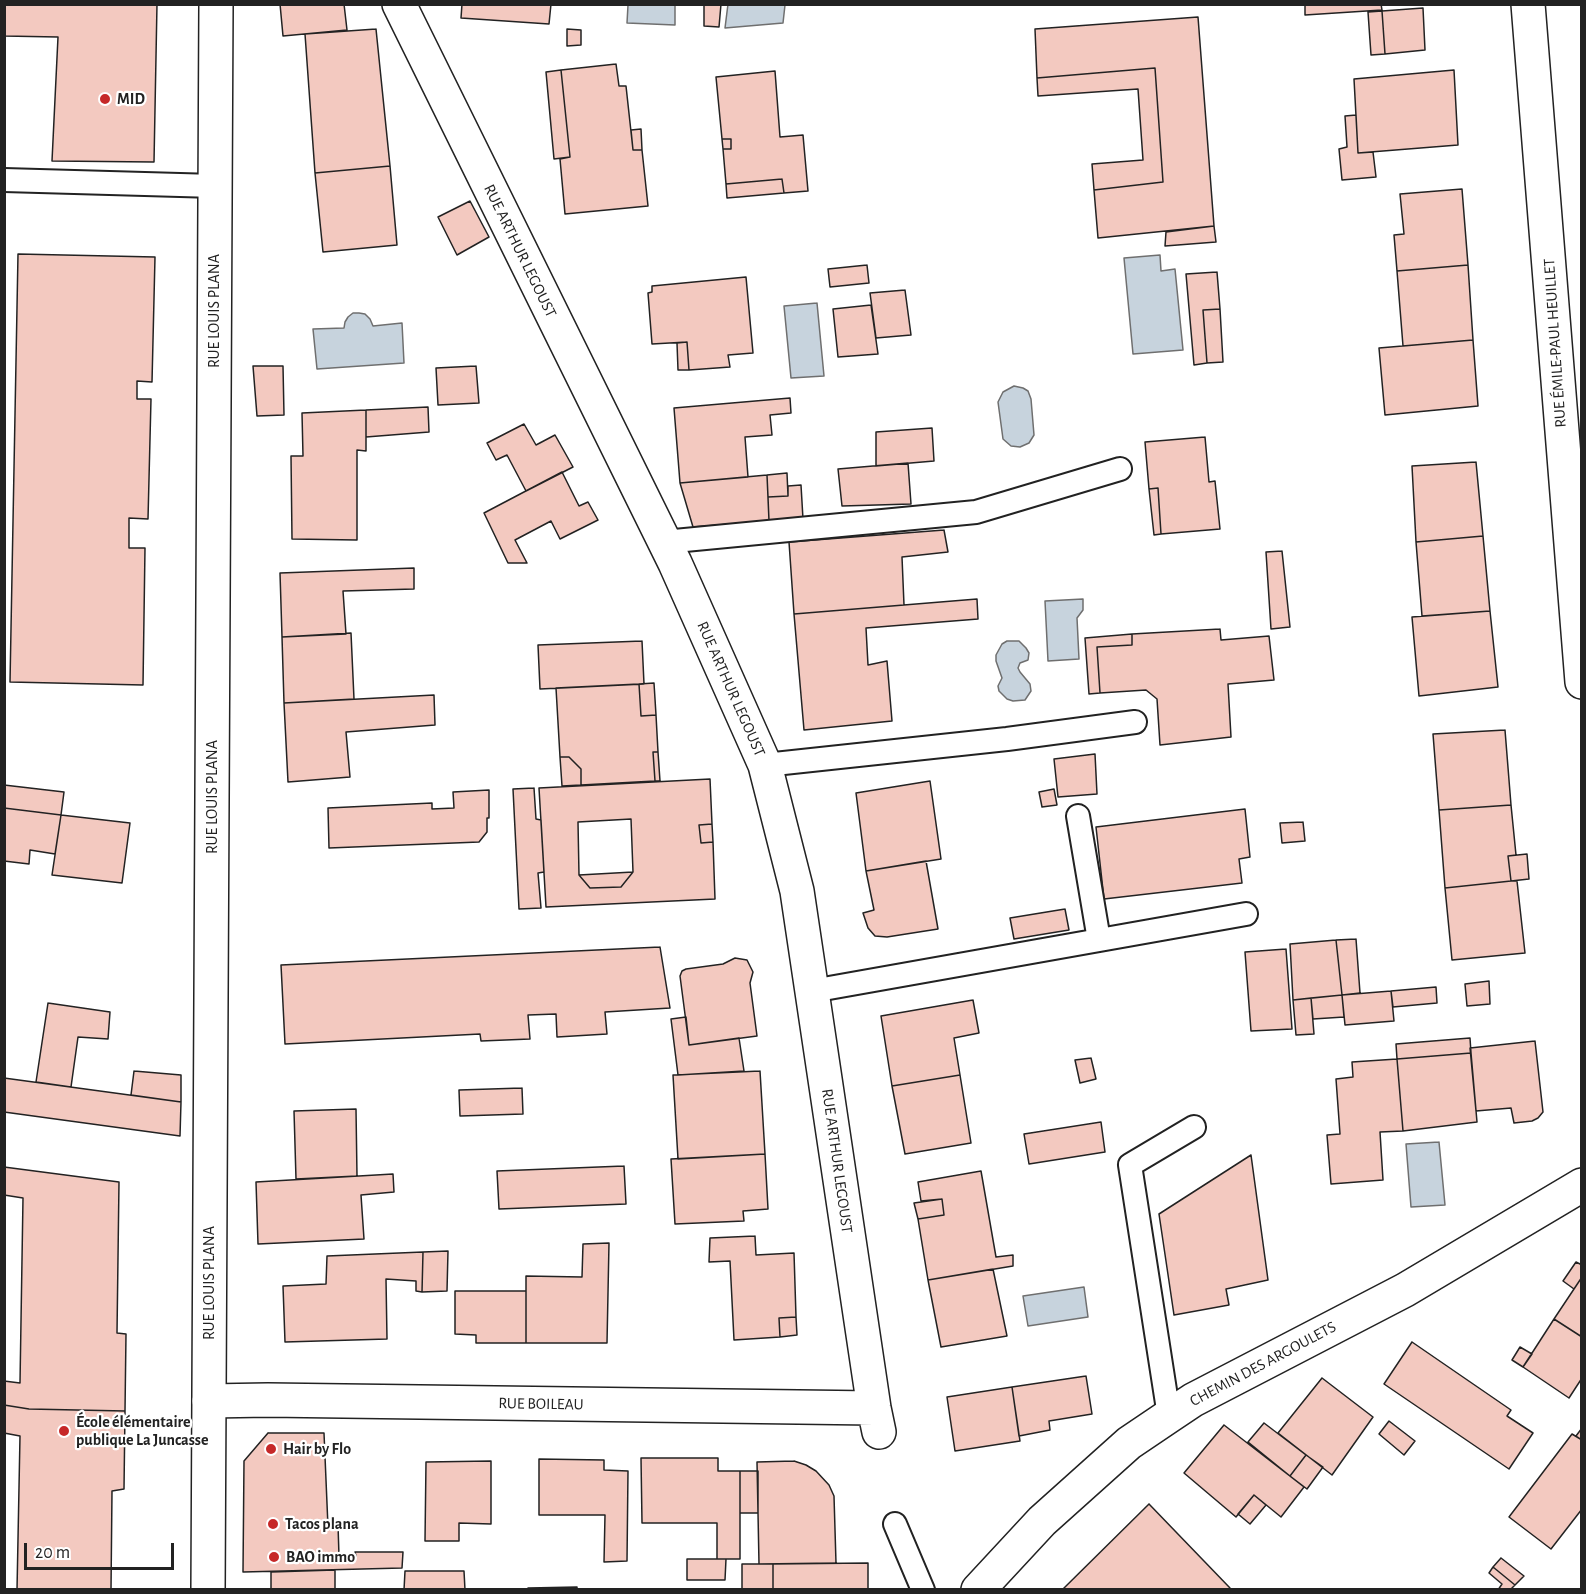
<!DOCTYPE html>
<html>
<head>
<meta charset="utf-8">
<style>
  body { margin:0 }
  #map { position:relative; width:1586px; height:1594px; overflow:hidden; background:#fff; font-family:"Alegreya Sans",sans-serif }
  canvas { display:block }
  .frame { position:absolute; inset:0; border:6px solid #222; pointer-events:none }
  .scale { position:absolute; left:24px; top:1543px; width:150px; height:27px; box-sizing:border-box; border:3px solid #222; border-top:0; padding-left:8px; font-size:18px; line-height:21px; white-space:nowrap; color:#222; -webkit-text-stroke:4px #fff; paint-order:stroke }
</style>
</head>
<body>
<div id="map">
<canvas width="1586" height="1594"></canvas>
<div class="frame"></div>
<div class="scale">20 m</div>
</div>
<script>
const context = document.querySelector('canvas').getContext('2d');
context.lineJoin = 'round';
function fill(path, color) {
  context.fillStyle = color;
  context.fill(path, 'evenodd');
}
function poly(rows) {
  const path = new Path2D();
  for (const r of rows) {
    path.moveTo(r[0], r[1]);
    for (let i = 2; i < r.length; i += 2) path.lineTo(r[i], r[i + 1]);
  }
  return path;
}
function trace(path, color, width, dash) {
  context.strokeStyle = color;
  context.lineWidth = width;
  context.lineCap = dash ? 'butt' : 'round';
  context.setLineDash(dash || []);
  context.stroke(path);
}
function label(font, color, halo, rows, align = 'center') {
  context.font = font + ' "Alegreya Sans",sans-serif';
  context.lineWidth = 4.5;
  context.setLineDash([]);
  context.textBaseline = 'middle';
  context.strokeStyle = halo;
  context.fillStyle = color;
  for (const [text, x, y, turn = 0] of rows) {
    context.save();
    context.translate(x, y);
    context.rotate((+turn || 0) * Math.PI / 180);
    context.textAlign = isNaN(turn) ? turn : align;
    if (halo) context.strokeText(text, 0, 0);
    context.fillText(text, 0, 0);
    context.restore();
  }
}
const water = poly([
  [728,4,785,5,783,23,725,28,728,4],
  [628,5,675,5,675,25,627,23,628,5],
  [1160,255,1161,271,1175,269,1183,350,1133,354,1124,258,1160,255],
  [817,303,824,376,791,378,784,306,817,303],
  [353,313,359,313,365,314,370,319,373,326,402,323,404,363,317,369,313,329,344,328,345,322,348,317,353,313],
  [1014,386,1023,388,1028,391,1031,399,1034,435,1029,443,1020,447,1011,446,1003,439,998,402,1003,392,1014,386],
  [1083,599,1083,610,1077,618,1079,659,1048,661,1045,601,1083,599],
  [1007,641,1019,641,1026,648,1029,653,1028,660,1020,663,1018,668,1020,672,1030,684,1031,691,1025,700,1013,701,1007,699,999,691,998,686,1002,678,996,661,996,655,1002,644,1007,641],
  [1439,1142,1445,1205,1411,1207,1406,1144,1439,1142],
  [1084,1287,1088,1317,1028,1326,1023,1296,1084,1287]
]);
fill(water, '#c7d3dd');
trace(water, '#6f6f6f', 1.5);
const building = poly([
  [4,4,157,4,154,162,52,161,58,37,4,36,4,4],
  [280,4,344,4,347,30,283,36,280,4],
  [462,4,551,4,549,24,461,18,462,4],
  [704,4,721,4,719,27,704,26,704,4],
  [1305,4,1381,4,1382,10,1305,15,1305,4],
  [1423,8,1425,50,1385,54,1382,11,1423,8],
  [1382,11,1385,54,1371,55,1368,12,1382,11],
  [1198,17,1214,226,1098,238,1094,190,1163,182,1155,68,1037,78,1035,29,1198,17],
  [376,29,390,166,315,173,305,34,376,29],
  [567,29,581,30,581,45,567,46,567,29],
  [616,64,619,86,626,86,633,150,642,150,648,206,565,214,560,159,570,157,561,70,616,64],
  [1155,68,1163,182,1094,190,1092,164,1143,160,1138,89,1038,96,1037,78,1155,68],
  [561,70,570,157,554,159,546,72,561,70],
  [1454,70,1458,145,1358,153,1354,79,1454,70],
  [775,71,780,137,803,135,808,191,784,193,782,179,726,184,723,149,731,149,731,139,722,139,716,77,775,71],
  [1356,115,1358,153,1373,152,1376,177,1342,180,1339,149,1347,147,1345,116,1356,115],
  [641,129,642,150,633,150,631,130,641,129],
  [722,139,731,139,731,149,723,149,722,139],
  [390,166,397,245,323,252,315,173,390,166],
  [782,179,784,193,727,198,726,184,782,179],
  [1462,189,1468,265,1397,271,1394,235,1404,234,1400,194,1462,189],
  [470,201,489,237,457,255,438,217,470,201],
  [1214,226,1216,242,1165,246,1166,232,1214,226],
  [18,254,155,257,152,382,137,381,137,399,151,399,148,519,129,518,129,548,145,548,143,685,10,682,18,254],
  [867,265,869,283,830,287,828,269,867,265],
  [1468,265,1473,340,1403,346,1397,271,1468,265],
  [1217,272,1220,309,1203,310,1207,363,1194,365,1186,274,1217,272],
  [746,277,753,353,728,355,730,367,689,370,687,342,652,344,648,293,652,292,652,286,746,277],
  [905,290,911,335,876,338,870,293,905,290],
  [871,305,878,354,838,357,833,309,871,305],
  [1220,309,1223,362,1207,363,1203,310,1220,309],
  [1473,340,1478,406,1385,415,1379,348,1473,340],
  [687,342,689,370,678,370,677,343,687,342],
  [253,366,283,366,284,415,257,416,253,366],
  [476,366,479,403,438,405,436,368,476,366],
  [790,398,791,413,770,415,772,435,745,437,748,477,680,483,674,408,790,398],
  [428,407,429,432,366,437,366,410,428,407],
  [366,410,366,451,357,450,357,540,292,539,291,456,303,456,302,413,366,410],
  [524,424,536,445,555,435,573,467,526,491,507,455,496,460,487,443,524,424],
  [932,428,934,461,876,466,876,432,932,428],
  [1205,437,1209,482,1215,481,1220,529,1161,534,1158,488,1149,489,1145,442,1205,437],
  [1476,462,1483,536,1416,542,1412,466,1476,462],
  [908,463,911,504,842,506,838,469,908,463],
  [562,472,579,506,588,502,598,520,560,539,551,521,515,540,527,563,508,563,484,513,562,472],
  [787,473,788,496,768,497,767,475,787,473],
  [767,475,769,521,693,527,680,483,767,475],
  [801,485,803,519,769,521,768,497,788,496,788,486,801,485],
  [1158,488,1161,534,1154,535,1149,489,1158,488],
  [944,530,948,552,902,557,904,605,794,614,789,542,944,530],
  [1483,536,1490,611,1422,616,1416,542,1483,536],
  [1282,551,1290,627,1271,629,1266,552,1282,551],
  [414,568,414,589,343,591,346,634,282,637,280,573,414,568],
  [977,599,978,619,866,628,868,665,887,661,892,721,804,730,794,614,977,599],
  [1490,611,1498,687,1419,696,1412,617,1490,611],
  [1220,629,1221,640,1269,636,1274,680,1228,684,1231,737,1160,745,1157,699,1146,690,1100,693,1097,647,1132,645,1132,634,1220,629],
  [351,633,354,699,284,703,282,637,351,633],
  [1132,634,1132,645,1097,647,1100,693,1089,694,1085,638,1132,634],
  [642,641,644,684,540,689,538,645,642,641],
  [654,683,656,715,641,716,639,684,654,683],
  [639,684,641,716,656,715,658,752,653,752,655,781,581,785,581,769,569,757,560,757,556,688,639,684],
  [434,695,435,725,346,732,350,777,288,782,284,703,434,695],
  [1505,730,1511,805,1439,810,1433,734,1505,730],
  [653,752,658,752,660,781,655,781,653,752],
  [1095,754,1097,794,1058,797,1054,759,1095,754],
  [560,757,569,757,581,769,581,785,562,786,560,757],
  [710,779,712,824,699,825,701,843,713,842,715,899,546,907,539,788,710,779],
  [631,819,633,872,621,887,590,888,579,875,578,822,631,819],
  [930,781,941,859,866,871,856,793,930,781],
  [4,785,64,792,61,815,4,808,4,785],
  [534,788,536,819,541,820,544,872,538,873,541,908,519,909,513,789,534,788],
  [1054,789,1057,805,1042,807,1039,792,1054,789],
  [489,790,489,818,487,818,487,832,479,842,329,848,328,808,432,803,432,809,454,808,453,792,489,790],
  [1511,805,1516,855,1508,856,1511,881,1445,888,1439,810,1511,805],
  [4,808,61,815,55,854,30,850,29,864,4,861,4,808],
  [1245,809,1250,857,1239,859,1242,883,1104,899,1096,827,1245,809],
  [61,815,130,823,122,883,52,875,61,815],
  [1303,822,1305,841,1282,843,1280,823,1303,822],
  [712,824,713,842,701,843,699,825,712,824],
  [1527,854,1529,879,1511,881,1508,856,1527,854],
  [926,861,938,929,887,937,875,936,868,928,863,913,874,910,866,871,926,861],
  [633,872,621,887,590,888,579,875,633,872],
  [1511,881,1517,881,1525,953,1452,960,1445,888,1511,881],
  [1065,909,1069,930,1014,939,1010,918,1065,909],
  [1356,939,1360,993,1342,995,1336,940,1356,939],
  [1336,940,1342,995,1293,1000,1290,944,1336,940],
  [660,947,670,1008,605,1012,607,1034,557,1037,556,1014,528,1015,530,1039,481,1041,480,1034,285,1044,281,965,660,947],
  [1286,949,1292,1029,1251,1031,1245,952,1286,949],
  [735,958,747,960,753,972,750,983,757,1036,689,1045,680,976,682,971,686,969,723,964,735,958],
  [1489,981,1490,1004,1467,1006,1465,984,1489,981],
  [1436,987,1437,1003,1393,1007,1391,991,1436,987],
  [1391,991,1394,1021,1345,1025,1342,995,1391,991],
  [1342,995,1344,1017,1313,1019,1311,998,1342,995],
  [1311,998,1314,1034,1296,1035,1293,1000,1311,998],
  [973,1000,979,1033,954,1038,960,1075,892,1086,881,1016,973,1000],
  [48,1003,110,1012,108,1039,78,1037,71,1087,36,1082,48,1003],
  [686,1017,689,1045,739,1038,744,1071,678,1075,671,1019,686,1017],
  [1470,1038,1471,1053,1397,1059,1396,1044,1470,1038],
  [1535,1041,1543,1112,1538,1118,1532,1121,1514,1123,1511,1108,1476,1111,1470,1048,1535,1041],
  [1471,1053,1477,1122,1403,1131,1397,1059,1471,1053],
  [1091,1058,1096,1079,1080,1083,1075,1060,1091,1058],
  [1397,1059,1403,1131,1380,1132,1383,1180,1331,1184,1327,1135,1340,1134,1336,1079,1353,1077,1352,1062,1397,1059],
  [134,1071,181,1075,181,1102,131,1095,134,1071],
  [760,1071,765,1154,678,1159,673,1075,760,1071],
  [960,1075,971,1143,905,1154,892,1086,960,1075],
  [4,1078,181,1102,180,1136,4,1112,4,1078],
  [522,1088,523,1114,460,1116,459,1090,522,1088],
  [356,1109,357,1176,296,1179,294,1111,356,1109],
  [1101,1122,1105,1152,1029,1164,1024,1134,1101,1122],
  [765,1154,768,1209,743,1211,744,1221,675,1224,671,1159,765,1154],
  [1251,1155,1268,1280,1226,1289,1229,1305,1174,1315,1159,1214,1251,1155],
  [624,1166,626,1204,499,1209,497,1171,624,1166],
  [4,1167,119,1182,117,1333,126,1334,125,1411,29,1409,4,1405,4,1381,20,1383,23,1198,4,1195,4,1167],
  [981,1171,996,1257,1013,1255,1013,1266,928,1280,918,1219,944,1215,942,1199,921,1201,918,1182,981,1171],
  [393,1174,394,1192,361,1195,364,1239,258,1244,256,1182,393,1174],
  [942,1199,944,1215,918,1219,914,1203,942,1199],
  [755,1236,756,1255,794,1253,796,1317,779,1318,780,1337,734,1340,730,1261,709,1262,710,1238,755,1236],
  [609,1243,607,1343,526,1343,526,1276,582,1277,583,1244,609,1243],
  [448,1251,447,1291,422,1292,423,1252,448,1251],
  [423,1252,422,1292,416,1291,416,1281,386,1279,387,1339,285,1342,283,1286,326,1284,327,1256,423,1252],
  [1576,1262,1582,1265,1582,1277,1574,1289,1563,1281,1576,1262],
  [993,1269,1007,1336,941,1347,928,1280,993,1269],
  [1582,1277,1582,1337,1554,1319,1582,1277],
  [455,1291,526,1291,526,1343,476,1343,476,1335,455,1334,455,1291],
  [796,1317,797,1335,780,1337,779,1318,796,1317],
  [1554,1319,1582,1337,1582,1378,1569,1398,1523,1367,1554,1319],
  [1412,1342,1511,1410,1507,1416,1533,1433,1509,1469,1384,1384,1412,1342],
  [1520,1347,1532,1354,1523,1367,1512,1360,1520,1347],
  [1086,1376,1092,1414,1049,1421,1050,1430,1019,1436,1012,1387,1086,1376],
  [1322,1378,1373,1417,1332,1475,1278,1433,1322,1378],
  [1012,1387,1020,1441,955,1451,947,1397,1012,1387],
  [4,1405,29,1409,125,1411,124,1489,112,1491,111,1590,17,1590,20,1436,4,1433,4,1405],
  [1389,1421,1415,1441,1404,1455,1379,1434,1389,1421],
  [1264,1423,1306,1455,1290,1476,1248,1442,1264,1423],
  [1224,1425,1304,1487,1281,1517,1254,1495,1236,1517,1184,1473,1224,1425],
  [1582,1428,1582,1440,1576,1436,1582,1428],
  [268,1433,324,1433,328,1527,338,1525,339,1556,356,1556,355,1552,403,1552,402,1568,243,1572,244,1461,268,1433],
  [1572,1434,1582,1440,1582,1509,1551,1549,1509,1517,1572,1434],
  [1306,1455,1323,1467,1307,1489,1290,1476,1306,1455],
  [641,1458,718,1458,718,1471,740,1471,740,1559,717,1559,717,1523,642,1523,641,1458],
  [539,1459,604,1460,604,1470,628,1471,627,1561,604,1562,605,1515,539,1515,539,1459],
  [491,1461,491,1524,459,1523,459,1541,425,1541,426,1462,491,1461],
  [794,1461,806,1465,816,1471,829,1485,834,1496,836,1563,759,1564,757,1462,794,1461],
  [740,1471,758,1471,758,1513,740,1513,740,1471],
  [1254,1495,1266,1505,1250,1524,1238,1514,1254,1495],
  [1149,1504,1230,1588,1228,1590,1062,1590,1149,1504],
  [1501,1558,1524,1576,1515,1585,1493,1567,1501,1558],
  [687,1559,726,1559,725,1580,687,1580,687,1559],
  [868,1563,868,1590,773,1590,773,1564,868,1563],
  [742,1564,773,1564,773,1590,742,1590,742,1564],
  [1493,1567,1515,1585,1510,1590,1498,1590,1502,1584,1489,1573,1493,1567],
  [335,1570,335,1590,271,1590,271,1572,335,1570],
  [405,1571,464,1571,465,1590,404,1590,405,1571],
  [577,1587,577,1590,528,1590,528,1588,577,1587]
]);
fill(building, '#f3c9c0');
trace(building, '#222', 1.5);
const lane = poly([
  [4,180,215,186],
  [664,542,976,512,1120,469],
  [765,765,1007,739,1135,722],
  [1078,816,1099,940],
  [812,991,1246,914],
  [1169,1416,1130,1165,1194,1127],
  [895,1524,923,1590]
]);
const street = poly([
  [399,4,675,563,765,765,797,891,874,1408,879,1432],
  [1528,4,1582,682],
  [209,1401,268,1400,874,1408],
  [978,1590,1042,1521,1129,1443,1169,1416,1193,1400,1405,1290,1582,1185]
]);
const secondary = poly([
  [208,1590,216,4]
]);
trace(lane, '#222', 26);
trace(street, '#222', 36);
trace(secondary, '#222', 36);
trace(lane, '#fff', 22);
trace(street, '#fff', 33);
trace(secondary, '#fff', 33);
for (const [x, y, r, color] of [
  [105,99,6,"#c62828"],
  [64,1431,6,"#c62828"],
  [271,1449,6,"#c62828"],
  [273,1524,6,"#c62828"],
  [274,1557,6,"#c62828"]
]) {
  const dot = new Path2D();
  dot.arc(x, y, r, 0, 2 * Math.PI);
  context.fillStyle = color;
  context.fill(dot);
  trace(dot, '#fff', 2);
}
label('bold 16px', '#222', '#fff', [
  ["MID",117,99],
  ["École élémentaire",76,1422],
  ["publique La Juncasse",76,1440],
  ["Hair by Flo",283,1449],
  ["Tacos plana",285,1524],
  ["BAO immo",286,1557]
], 'left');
label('16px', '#222', '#fff', [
  ["RUE ARTHUR LEGOUST",520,251,64],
  ["RUE LOUIS PLANA",214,311,-90],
  ["RUE ÉMILE-PAUL HEUILLET",1555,343,-94],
  ["RUE ARTHUR LEGOUST",731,689,66],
  ["RUE LOUIS PLANA",212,797,-90],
  ["RUE ARTHUR LEGOUST",837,1161,82],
  ["RUE LOUIS PLANA",209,1283,-90],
  ["CHEMIN DES ARGOULETS",1263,1364,-28],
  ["RUE BOILEAU",541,1404,1]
]);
</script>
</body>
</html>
